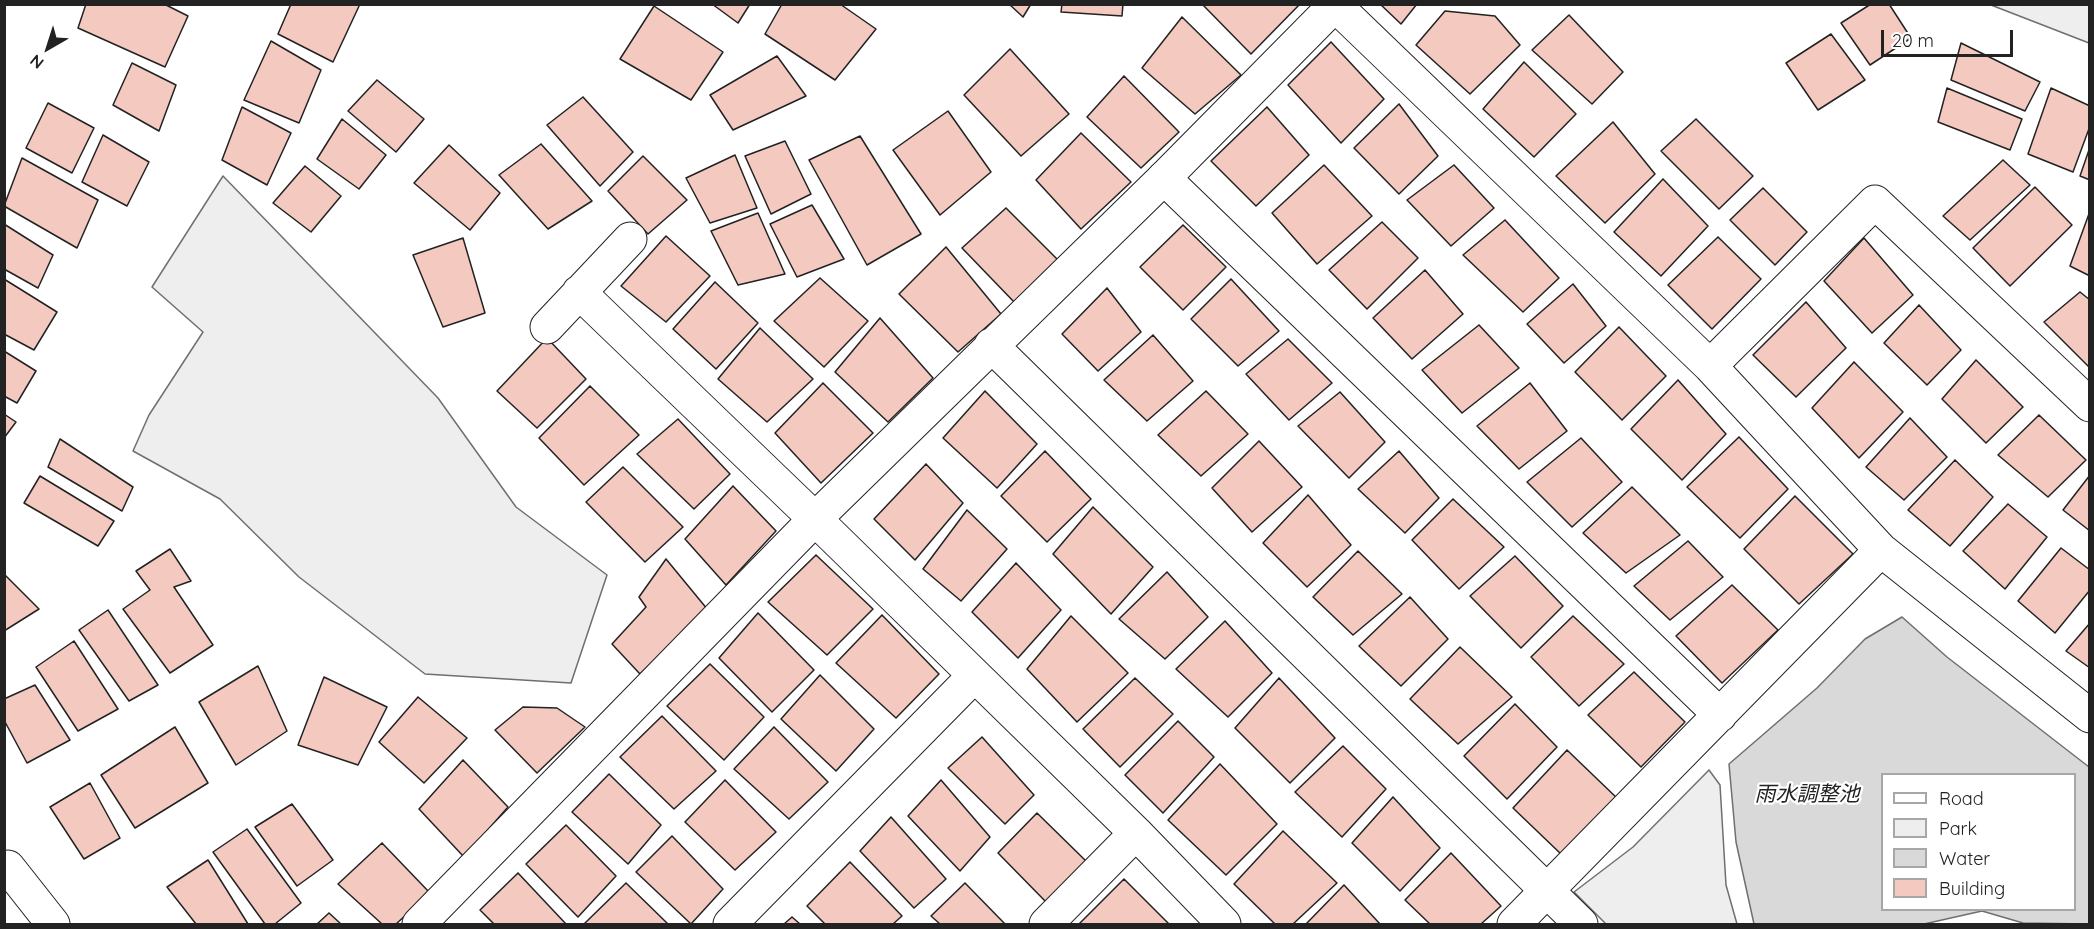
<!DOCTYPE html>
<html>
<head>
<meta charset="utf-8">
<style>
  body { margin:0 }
  #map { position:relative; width:2094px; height:929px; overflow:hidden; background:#fff; font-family:Quicksand,sans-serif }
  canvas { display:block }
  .frame { position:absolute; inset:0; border:6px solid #222; pointer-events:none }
  .legend { position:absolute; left:1881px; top:773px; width:195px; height:138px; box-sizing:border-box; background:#fff; border:2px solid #a7a7a7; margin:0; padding:8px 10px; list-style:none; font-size:18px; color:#222 }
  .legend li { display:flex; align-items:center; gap:12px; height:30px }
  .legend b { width:30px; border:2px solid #a7a7a7 }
  .north { position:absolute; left:18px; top:18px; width:60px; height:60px; -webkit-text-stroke:4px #fff; paint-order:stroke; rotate:219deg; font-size:16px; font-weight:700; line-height:24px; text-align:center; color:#222 }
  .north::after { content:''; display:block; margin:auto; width:21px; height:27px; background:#222; clip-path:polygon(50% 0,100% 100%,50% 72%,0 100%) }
  .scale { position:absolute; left:1881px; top:30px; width:132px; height:27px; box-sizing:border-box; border:3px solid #222; border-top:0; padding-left:8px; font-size:18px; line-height:21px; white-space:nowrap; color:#222; -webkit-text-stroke:4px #fff; paint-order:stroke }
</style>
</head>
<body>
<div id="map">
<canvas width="2094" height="929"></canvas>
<div class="frame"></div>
<ul class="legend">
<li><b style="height:8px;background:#fff"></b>Road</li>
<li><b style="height:16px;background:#eee"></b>Park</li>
<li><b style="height:16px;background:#d9d9d9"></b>Water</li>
<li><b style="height:16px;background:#f3c9c0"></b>Building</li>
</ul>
<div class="north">N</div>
<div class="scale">20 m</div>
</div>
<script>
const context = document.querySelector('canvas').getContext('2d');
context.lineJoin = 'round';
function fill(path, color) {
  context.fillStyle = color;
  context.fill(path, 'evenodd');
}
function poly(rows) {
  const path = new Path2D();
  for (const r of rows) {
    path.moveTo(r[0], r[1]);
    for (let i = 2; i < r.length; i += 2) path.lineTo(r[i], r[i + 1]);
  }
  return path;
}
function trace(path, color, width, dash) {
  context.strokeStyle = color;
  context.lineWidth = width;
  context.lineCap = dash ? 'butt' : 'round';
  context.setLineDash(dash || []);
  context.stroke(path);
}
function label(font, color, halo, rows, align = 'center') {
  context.font = font + ' Quicksand,"Noto Sans JP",sans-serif';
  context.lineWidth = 4.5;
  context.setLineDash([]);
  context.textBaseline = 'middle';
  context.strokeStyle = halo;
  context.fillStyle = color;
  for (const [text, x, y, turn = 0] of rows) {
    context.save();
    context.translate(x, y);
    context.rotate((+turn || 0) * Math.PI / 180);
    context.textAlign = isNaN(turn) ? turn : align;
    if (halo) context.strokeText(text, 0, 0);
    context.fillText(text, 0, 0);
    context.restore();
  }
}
const green = poly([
  [1991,5,2089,5,2089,43,1991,5],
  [223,176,438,398,516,507,607,575,571,683,425,674,299,577,220,499,133,451,149,415,203,332,152,287,223,176],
  [1709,770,1720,785,1726,885,1737,924,1606,924,1574,892,1633,847,1709,770]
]);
fill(green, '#eee');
trace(green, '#6f6f6f', 1.5);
const water = poly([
  [1902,617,1947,657,2089,767,2089,924,2023,923,1982,911,1924,924,1754,924,1736,842,1729,764,1817,688,1865,639,1902,617],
  [1882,774,2074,774,2074,910,1882,910,1882,774]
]);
fill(water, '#d9d9d9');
trace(water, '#6f6f6f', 1.5);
const building = poly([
  [86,4,164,4,188,16,165,67,78,28,86,4],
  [291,4,360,4,333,62,278,34,291,4],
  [712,4,750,4,738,23,712,4],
  [782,4,840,4,876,29,835,80,765,34,782,4],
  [1009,4,1031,4,1023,17,1009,4],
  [1062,4,1123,4,1122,16,1061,12,1062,4],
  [1202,4,1300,4,1251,54,1202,4],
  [1380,4,1417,4,1401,24,1380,4],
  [1871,4,1889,4,1911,38,1870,65,1841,23,1871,4],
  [654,6,723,52,691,100,620,59,654,6],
  [1445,11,1495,16,1520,45,1470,94,1416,45,1445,11],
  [1569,15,1623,72,1592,104,1532,50,1569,15],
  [1182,17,1241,75,1195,114,1142,68,1182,17],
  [1831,34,1865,80,1818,110,1786,63,1831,34],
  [271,41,321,70,299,123,244,100,271,41],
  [1331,42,1384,99,1341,143,1288,85,1331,42],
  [1961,43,2040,82,2025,111,1951,80,1961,43],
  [1010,49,1069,114,1021,156,964,95,1010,49],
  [777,56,806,96,733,130,710,95,777,56],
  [1524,62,1576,114,1534,157,1483,109,1524,62],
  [132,63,176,85,159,131,113,105,132,63],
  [1124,76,1179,132,1141,168,1087,117,1124,76],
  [377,80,424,119,396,152,348,111,377,80],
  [1947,88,2022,119,2010,150,1938,122,1947,88],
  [2051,88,2090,106,2090,126,2073,172,2028,154,2051,88],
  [583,97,633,152,600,186,547,125,583,97],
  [48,103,94,128,72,173,26,148,48,103],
  [1399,104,1438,156,1399,194,1354,148,1399,104],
  [242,107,291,133,267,185,222,160,242,107],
  [1267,107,1309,155,1256,206,1211,161,1267,107],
  [948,111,991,172,940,215,893,150,948,111],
  [342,119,386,155,359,189,317,159,342,119],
  [1696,119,1753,176,1719,209,1661,151,1696,119],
  [1613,122,1655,174,1605,223,1556,176,1613,122],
  [1081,133,1131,182,1081,229,1036,180,1081,133],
  [103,135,149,162,127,206,82,182,103,135],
  [860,136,921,234,867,265,809,160,860,136],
  [785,141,811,194,771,214,745,156,785,141],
  [541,144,592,201,548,229,499,175,541,144],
  [449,145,500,193,470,230,414,183,449,145],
  [2090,147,2090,180,2080,176,2090,147],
  [735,155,757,208,710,223,686,178,735,155],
  [643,156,687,200,648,234,608,191,643,156],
  [22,158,98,200,77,248,4,206,22,158],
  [2003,160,2030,185,1970,240,1943,216,2003,160],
  [1324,165,1372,216,1317,264,1272,213,1324,165],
  [1454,165,1494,208,1451,246,1407,200,1454,165],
  [305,166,341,196,311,232,273,203,305,166],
  [1663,179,1708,226,1661,276,1614,232,1663,179],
  [2035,187,2072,225,2010,286,1973,248,2035,187],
  [1763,188,1807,232,1775,265,1730,220,1763,188],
  [812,205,844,259,797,277,770,224,812,205],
  [1006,208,1059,261,1016,304,962,248,1006,208],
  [2090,211,2090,276,2070,266,2090,211],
  [758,213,785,274,738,285,711,231,758,213],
  [1505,220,1559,278,1523,312,1463,255,1505,220],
  [1382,222,1418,258,1367,309,1329,270,1382,222],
  [4,224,53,255,38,288,4,269,4,224],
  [1183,225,1226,267,1183,310,1140,267,1183,225],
  [666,236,710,276,666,322,621,286,666,236],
  [1718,237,1761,279,1712,329,1668,285,1718,237],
  [463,238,485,313,443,327,413,255,463,238],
  [1864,238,1913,295,1872,333,1824,281,1864,238],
  [946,247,1001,314,958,352,899,294,946,247],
  [1425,270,1463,314,1412,359,1373,318,1425,270],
  [820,278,868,321,824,367,774,321,820,278],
  [4,279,57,312,34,350,4,334,4,279],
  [1231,279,1279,331,1238,366,1191,319,1231,279],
  [715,282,758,323,716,369,673,329,715,282],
  [1573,284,1606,326,1564,363,1527,324,1573,284],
  [1107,288,1141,332,1098,371,1062,334,1107,288],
  [2080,292,2090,300,2090,368,2044,322,2080,292],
  [1806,302,1846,348,1796,397,1753,355,1806,302],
  [1919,305,1961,350,1927,385,1884,343,1919,305],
  [880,318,933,378,888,422,835,372,880,318],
  [1479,325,1519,368,1462,413,1422,370,1479,325],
  [1619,327,1666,376,1622,420,1575,372,1619,327],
  [760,328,813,379,767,422,718,379,760,328],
  [1153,335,1193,381,1147,421,1104,380,1153,335],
  [547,338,586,379,537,428,497,391,547,338],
  [1288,339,1332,383,1289,420,1246,374,1288,339],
  [4,351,36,371,17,403,4,396,4,351],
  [1976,360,2023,407,1986,443,1942,399,1976,360],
  [1854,362,1903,412,1859,458,1812,408,1854,362],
  [1678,380,1726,434,1682,480,1631,429,1678,380],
  [823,383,873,433,821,483,775,433,823,383],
  [1530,383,1567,431,1519,469,1477,426,1530,383],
  [590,386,639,435,584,485,539,438,590,386],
  [985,391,1037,444,997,488,943,438,985,391],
  [1206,391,1248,434,1201,476,1158,435,1206,391],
  [1340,392,1385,442,1349,478,1298,426,1340,392],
  [4,414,16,422,4,438,4,414],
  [2039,415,2086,460,2048,497,1998,455,2039,415],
  [1910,418,1947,457,1904,500,1866,467,1910,418],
  [678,419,730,474,694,509,637,454,678,419],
  [1739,437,1788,489,1740,538,1687,487,1739,437],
  [1581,438,1622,482,1572,527,1527,482,1581,438],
  [60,439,133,487,122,511,48,467,60,439],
  [1259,441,1302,487,1252,532,1212,488,1259,441],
  [1045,451,1091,499,1047,542,1001,496,1045,451],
  [1399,451,1439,498,1405,533,1358,489,1399,451],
  [1955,460,1993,497,1950,546,1908,510,1955,460],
  [926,464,963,503,915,560,874,519,926,464],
  [623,467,683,527,645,562,586,502,623,467],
  [2090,475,2090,531,2063,510,2090,475],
  [40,476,114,521,98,546,24,503,40,476],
  [733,486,776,531,726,585,685,539,733,486],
  [1632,487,1680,535,1626,573,1583,533,1632,487],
  [1308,495,1351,545,1307,587,1263,543,1308,495],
  [1795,496,1853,554,1799,604,1744,549,1795,496],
  [1453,499,1504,547,1459,589,1412,540,1453,499],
  [2008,504,2047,537,2005,589,1963,551,2008,504],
  [1093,507,1153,567,1111,614,1053,554,1093,507],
  [967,510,1007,549,961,601,923,569,967,510],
  [1688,541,1723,577,1670,620,1634,586,1688,541],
  [2061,548,2090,570,2090,590,2055,633,2018,601,2061,548],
  [170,549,191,581,174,587,213,645,170,673,123,609,150,590,136,571,170,549],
  [1358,551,1402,594,1353,635,1313,597,1358,551],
  [816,555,873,609,827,655,768,602,816,555],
  [1515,556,1563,606,1521,648,1470,596,1515,556],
  [666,559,708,610,640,674,612,644,646,607,639,597,666,559],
  [1016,563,1061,610,1018,658,972,612,1016,563],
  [1167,572,1208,617,1165,659,1119,619,1167,572],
  [4,574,39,609,4,631,4,574],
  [1732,585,1778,630,1722,683,1676,636,1732,585],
  [1410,597,1448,639,1401,686,1359,646,1410,597],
  [108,610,158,685,129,701,79,630,108,610],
  [758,613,814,670,772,712,719,658,758,613],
  [882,615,939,674,896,718,836,663,882,615],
  [1071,616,1128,673,1077,722,1027,669,1071,616],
  [1573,616,1624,664,1579,706,1531,657,1573,616],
  [1225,621,1272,673,1228,717,1176,669,1225,621],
  [2090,623,2090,668,2066,651,2090,623],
  [74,641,118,709,78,731,36,667,74,641],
  [1460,647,1512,697,1458,744,1410,699,1460,647],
  [710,664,764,717,724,760,667,706,710,664],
  [258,666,287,731,236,765,199,702,258,666],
  [1634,672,1685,722,1641,767,1588,715,1634,672],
  [820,675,874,729,836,771,781,719,820,675],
  [324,677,387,707,358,765,298,745,324,677],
  [1135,678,1173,714,1120,767,1083,729,1135,678],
  [1279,678,1335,738,1290,783,1235,728,1279,678],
  [35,685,70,740,27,763,4,720,4,699,35,685],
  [418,697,467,738,424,783,379,742,418,697],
  [1515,704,1557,747,1507,799,1464,756,1515,704],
  [523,707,557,708,585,727,537,773,495,730,523,707],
  [662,716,716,771,674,809,620,757,662,716],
  [1178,721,1214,757,1163,813,1125,775,1178,721],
  [175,727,208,783,135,828,101,775,175,727],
  [774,727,828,782,789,819,734,769,774,727],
  [982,737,1034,795,1005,824,948,768,982,737],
  [1343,746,1386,789,1342,837,1295,792,1343,746],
  [1567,750,1619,800,1562,855,1513,808,1567,750],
  [463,760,508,807,464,857,419,809,463,760],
  [1220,764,1277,824,1226,875,1168,820,1220,764],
  [609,774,661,825,628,864,572,812,609,774],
  [725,780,776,832,735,870,685,822,725,780],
  [941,780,990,837,960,871,908,816,941,780],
  [90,783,120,838,84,859,50,807,90,783],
  [1393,797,1440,848,1400,891,1352,843,1393,797],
  [292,804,333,860,297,886,255,827,292,804],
  [1037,813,1087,862,1048,904,998,853,1037,813],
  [891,817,946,879,914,908,860,851,891,817],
  [566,825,616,876,578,917,526,864,566,825],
  [247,829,301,903,275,924,265,924,213,852,247,829],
  [1283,831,1337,883,1293,924,1275,924,1234,884,1283,831],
  [672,836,723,889,691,924,636,872,672,836],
  [382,843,430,893,396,924,382,924,338,884,382,843],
  [1451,853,1501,906,1481,924,1430,924,1405,900,1451,853],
  [208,860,248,924,196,924,167,887,208,860],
  [850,862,902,916,893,924,825,924,807,906,850,862],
  [518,873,566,924,494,924,480,910,518,873],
  [1124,879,1169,924,1079,924,1124,879],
  [626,883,668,924,584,924,626,883],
  [965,883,1005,924,940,924,931,916,965,883],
  [1344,885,1380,924,1306,924,1344,885],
  [329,913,341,924,317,924,329,913],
  [792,917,800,924,784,924,792,917]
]);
fill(building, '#f3c9c0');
trace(building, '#222', 1.5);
const street = poly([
  [1334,4,1710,366,1881,550,2090,716],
  [1164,178,1720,715],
  [579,292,815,519,1136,833,1224,924],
  [547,327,630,239],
  [1710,366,1875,202,2090,405],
  [4,870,8,867,53,924],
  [730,924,974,676],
  [1046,924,1136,833],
  [1514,924,1881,550]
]);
const secondary = poly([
  [991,345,1581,924],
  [419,924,815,519,1164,178,1335,5]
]);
trace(street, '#222', 35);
trace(secondary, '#222', 35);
trace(street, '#fff', 33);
trace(secondary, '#fff', 33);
label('italic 21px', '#222', '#fff', [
  ["雨水調整池",1807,795]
]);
</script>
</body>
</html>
